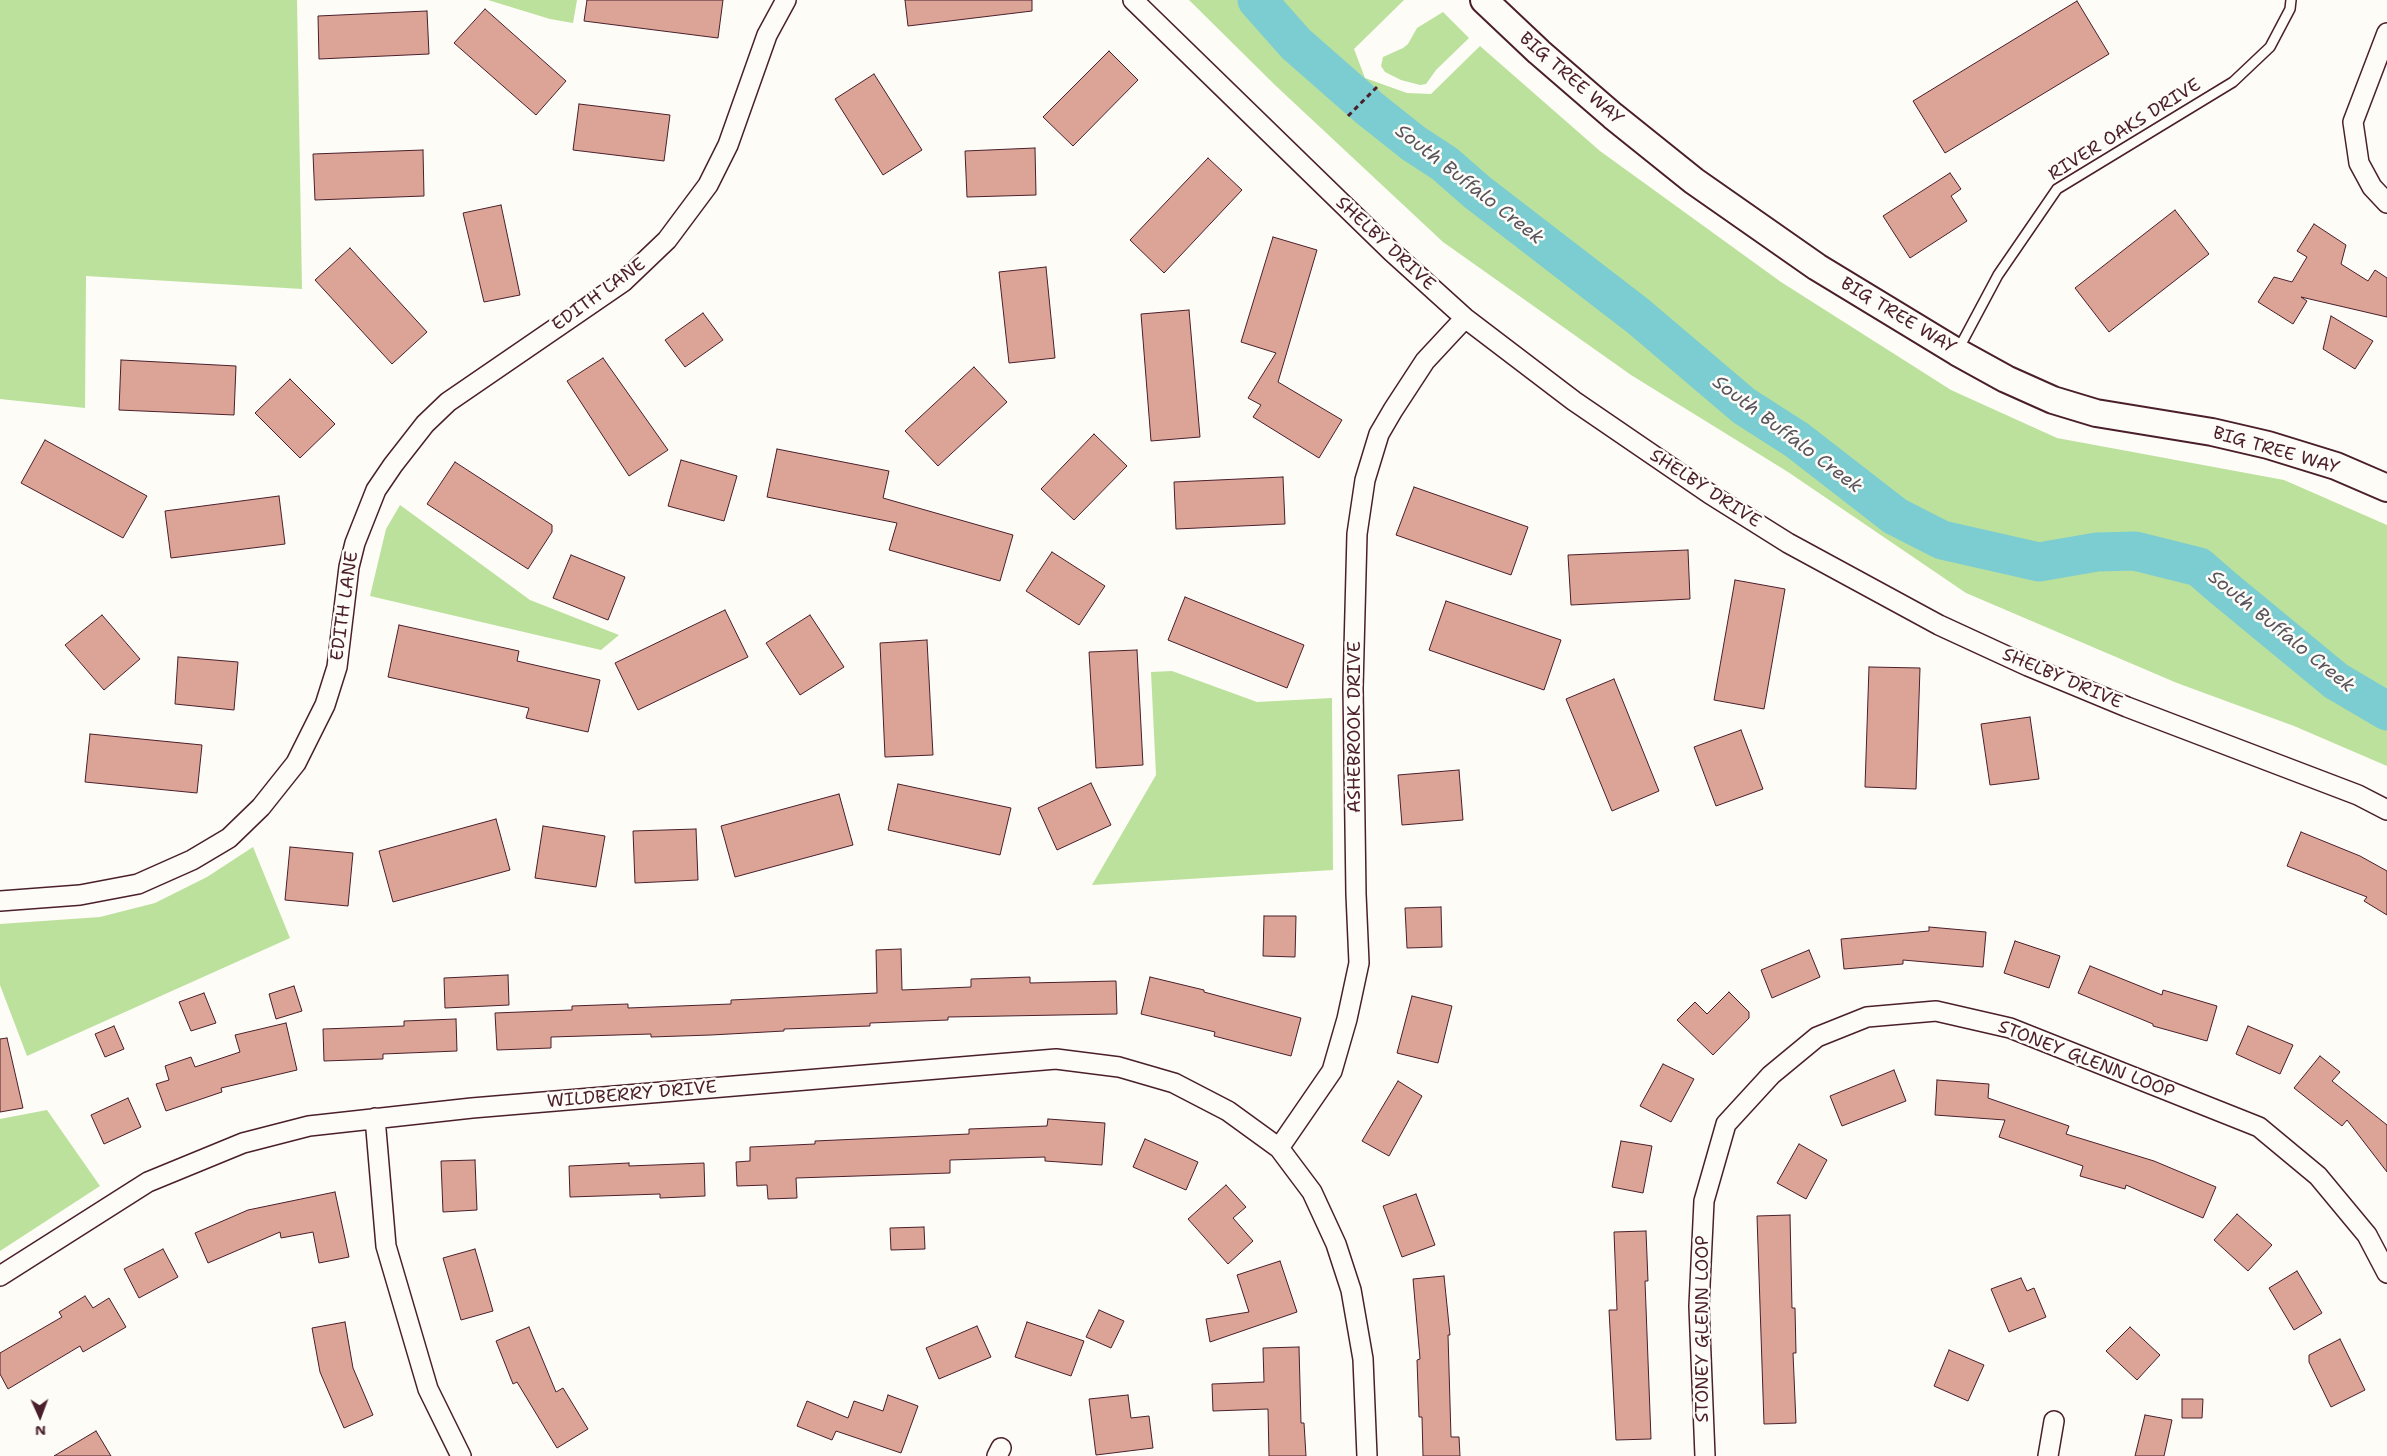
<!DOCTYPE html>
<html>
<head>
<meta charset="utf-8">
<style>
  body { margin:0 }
  #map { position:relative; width:2387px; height:1456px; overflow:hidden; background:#fdfcf7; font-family:"Shantell Sans",sans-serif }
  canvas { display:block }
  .north { position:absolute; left:15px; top:1391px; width:50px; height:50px; -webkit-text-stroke:4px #fdfcf7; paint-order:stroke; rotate:178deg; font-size:14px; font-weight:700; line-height:20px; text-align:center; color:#4a1f2b }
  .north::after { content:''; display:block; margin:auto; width:18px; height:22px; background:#4a1f2b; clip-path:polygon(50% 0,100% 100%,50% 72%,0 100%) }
</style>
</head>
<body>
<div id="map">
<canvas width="2387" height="1456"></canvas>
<div class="north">N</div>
</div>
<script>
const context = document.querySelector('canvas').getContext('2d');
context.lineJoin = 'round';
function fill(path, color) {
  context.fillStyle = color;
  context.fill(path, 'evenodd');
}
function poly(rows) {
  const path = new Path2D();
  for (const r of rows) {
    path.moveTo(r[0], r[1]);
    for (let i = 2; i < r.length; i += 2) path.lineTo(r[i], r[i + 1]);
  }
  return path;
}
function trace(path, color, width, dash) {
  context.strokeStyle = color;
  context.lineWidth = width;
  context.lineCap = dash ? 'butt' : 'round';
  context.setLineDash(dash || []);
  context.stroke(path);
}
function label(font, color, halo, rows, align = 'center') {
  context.font = font + ' "Shantell Sans",sans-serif';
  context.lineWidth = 5;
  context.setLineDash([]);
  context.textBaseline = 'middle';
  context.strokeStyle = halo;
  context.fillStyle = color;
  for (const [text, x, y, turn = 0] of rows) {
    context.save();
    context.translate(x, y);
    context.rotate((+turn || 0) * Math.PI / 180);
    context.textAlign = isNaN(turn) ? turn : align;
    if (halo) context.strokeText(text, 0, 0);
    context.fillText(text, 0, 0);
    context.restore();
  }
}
fill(poly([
  [0,0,297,0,302,289,86,276,85,408,0,399],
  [488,0,577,0,573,23,550,19],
  [1189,0,1404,0,1354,49,1365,78,1407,93,1431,94,1480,46,1600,151,1781,282,1951,390,2057,438,2284,480,2387,525,2387,766,2294,726,2177,683,1966,593,1788,472,1631,375,1443,242,1276,86],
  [1443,12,1469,38,1436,70,1426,84,1420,85,1401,80,1385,72,1381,66,1383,57,1403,48,1408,44,1417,28],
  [400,505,530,600,619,635,601,650,370,596,386,529],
  [1172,671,1257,702,1332,698,1333,870,1092,885,1156,775,1151,672],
  [253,847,290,938,27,1056,0,985,0,924,100,917,155,903,207,877],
  [47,1110,100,1186,0,1251,0,1119]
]), '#bce19c');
trace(poly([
  [1257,0,1296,44,1369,108,1413,143,1445,164,1477,192,1638,316,1744,406,1797,440,1895,516,1942,540,2039,562,2097,552,2135,551,2199,567,2222,587,2336,681,2387,711]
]), '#7ccdd1', 39);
const building = poly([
  [587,0,723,0,718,38,584,21,587,0],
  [905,0,1032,0,1032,11,908,26,905,0],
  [2077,1,2109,54,1945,153,1913,101,2077,1],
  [485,9,566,81,536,115,454,43,485,9],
  [427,11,429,54,319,59,318,16,427,11],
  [1109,51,1138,80,1073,146,1043,117,1109,51],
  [874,74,922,150,883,175,835,99,874,74],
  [579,104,670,115,664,161,573,150,579,104],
  [1035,148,1036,195,967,197,965,151,1035,148],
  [423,150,424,196,315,200,313,154,423,150],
  [1208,158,1242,190,1164,273,1130,240,1208,158],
  [1950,173,1961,189,1951,196,1967,221,1910,258,1883,216,1950,173],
  [501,205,520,295,484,302,463,213,501,205],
  [2175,210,2209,254,2109,332,2075,288,2175,210],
  [2314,224,2346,245,2341,264,2368,281,2375,270,2387,278,2387,317,2301,297,2307,301,2293,324,2258,302,2274,277,2292,282,2307,257,2297,251,2314,224],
  [1273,237,1317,250,1278,382,1342,420,1319,458,1253,417,1261,405,1248,398,1276,353,1241,342,1273,237],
  [350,248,427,332,392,364,315,280,350,248],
  [1046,267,1055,358,1009,363,999,272,1046,267],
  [1189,310,1200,437,1151,441,1141,314,1189,310],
  [703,313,723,340,685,367,665,340,703,313],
  [2331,316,2373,341,2355,369,2323,349,2331,316],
  [603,358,668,450,629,476,567,381,603,358],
  [121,360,236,366,234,415,119,410,121,360],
  [974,367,1007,402,938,466,905,431,974,367],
  [290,379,335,424,300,458,255,413,290,379],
  [1094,434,1127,466,1074,520,1041,489,1094,434],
  [45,440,147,496,123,538,21,483,45,440],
  [777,449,889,471,883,498,1013,535,1000,581,889,550,897,523,767,497,777,449],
  [681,460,737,476,724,521,668,506,681,460],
  [455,462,552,525,552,532,528,569,427,504,455,462],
  [1283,477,1285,524,1176,529,1174,482,1283,477],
  [1414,487,1528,527,1511,575,1396,535,1414,487],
  [279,496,285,544,171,558,165,511,279,496],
  [1688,550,1690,599,1571,605,1568,555,1688,550],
  [1052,552,1105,586,1079,625,1026,591,1052,552],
  [571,555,625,577,608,620,553,598,571,555],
  [1735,580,1785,589,1764,709,1714,700,1735,580],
  [1185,597,1304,645,1287,688,1168,640,1185,597],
  [1446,601,1561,640,1544,690,1429,650,1446,601],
  [725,610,748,657,638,710,615,663,725,610],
  [102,615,140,659,104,690,65,645,102,615],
  [810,615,844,667,800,695,766,643,810,615],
  [399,625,519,651,517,661,600,680,588,732,526,718,529,708,388,677,399,625],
  [927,640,933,755,885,757,880,643,927,640],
  [1137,650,1143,765,1096,768,1089,652,1137,650],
  [178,657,238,662,234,710,175,704,178,657],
  [1869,667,1920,668,1916,789,1865,787,1869,667],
  [1614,679,1659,791,1612,811,1566,699,1614,679],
  [2030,717,2039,779,1990,785,1981,724,2030,717],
  [1741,730,1763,789,1716,806,1694,747,1741,730],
  [90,734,202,745,197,793,85,782,90,734],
  [1459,770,1463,820,1402,825,1398,775,1459,770],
  [1091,783,1111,825,1057,850,1038,808,1091,783],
  [898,784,1011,808,1000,855,888,830,898,784],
  [839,794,853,845,735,877,721,826,839,794],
  [496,819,510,870,393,902,379,851,496,819],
  [543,826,605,836,596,887,535,878,543,826],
  [696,829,698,880,635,883,633,831,696,829],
  [2301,832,2360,856,2387,871,2387,915,2364,901,2367,897,2287,866,2301,832],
  [290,847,353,853,348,906,285,900,290,847],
  [1441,907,1442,947,1407,948,1405,908,1441,907],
  [1264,916,1296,916,1295,957,1263,956,1264,916],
  [1929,927,1986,932,1983,967,1903,960,1903,964,1844,969,1841,939,1929,931,1929,927],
  [2015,941,2060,956,2049,988,2004,973,2015,941],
  [901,949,902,990,971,987,971,979,1030,977,1030,983,1116,981,1117,1014,948,1017,948,1020,870,1023,870,1026,784,1029,784,1031,711,1035,651,1037,651,1034,551,1037,551,1048,497,1050,495,1013,572,1010,572,1006,628,1004,628,1008,731,1004,731,1000,877,993,876,950,901,949],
  [1809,950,1820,977,1772,998,1761,970,1809,950],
  [2090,966,2162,995,2163,990,2217,1006,2207,1041,2153,1026,2153,1024,2078,993,2090,966],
  [508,975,509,1005,445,1008,444,978,508,975],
  [1150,977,1204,990,1204,992,1301,1018,1291,1056,1214,1036,1215,1032,1141,1014,1150,977],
  [294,986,302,1011,276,1019,269,994,294,986],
  [1729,992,1749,1012,1749,1018,1713,1055,1677,1020,1695,1002,1707,1014,1729,992],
  [204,993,216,1023,191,1031,179,1002,204,993],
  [1412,996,1452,1006,1438,1063,1397,1053,1412,996],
  [456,1019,457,1051,383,1054,383,1059,324,1061,323,1029,404,1026,404,1021,456,1019],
  [286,1023,297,1070,221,1088,222,1092,166,1111,156,1084,169,1080,165,1066,191,1057,195,1067,240,1052,235,1035,286,1023],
  [114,1026,124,1049,105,1057,95,1034,114,1026],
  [2248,1026,2293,1045,2280,1074,2236,1054,2248,1026],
  [7,1038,23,1108,0,1112,0,1039,7,1038],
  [2320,1056,2340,1072,2332,1081,2387,1125,2387,1172,2347,1120,2342,1126,2294,1088,2320,1056],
  [1663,1064,1694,1079,1671,1122,1640,1106,1663,1064],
  [1894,1070,1906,1101,1842,1126,1830,1096,1894,1070],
  [1937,1080,1989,1084,1988,1098,2069,1126,2066,1134,2154,1161,2216,1187,2203,1218,2126,1185,2125,1189,2080,1176,2083,1166,1999,1137,2005,1120,1935,1115,1937,1080],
  [1398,1081,1422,1096,1389,1156,1362,1141,1398,1081],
  [128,1098,141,1127,104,1144,91,1115,128,1098],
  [1048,1119,1105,1123,1102,1165,1045,1161,1045,1157,950,1160,950,1173,796,1178,797,1198,768,1199,767,1185,737,1186,736,1162,750,1161,750,1147,815,1144,815,1141,969,1134,969,1129,1047,1126,1048,1119],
  [1145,1139,1198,1162,1186,1190,1133,1167,1145,1139],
  [1621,1141,1652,1146,1643,1193,1612,1187,1621,1141],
  [1799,1144,1827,1160,1806,1199,1777,1183,1799,1144],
  [475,1160,477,1210,443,1212,441,1161,475,1160],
  [629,1163,629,1166,704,1163,705,1196,660,1198,660,1194,570,1197,569,1166,629,1163],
  [1226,1185,1246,1207,1233,1218,1253,1241,1228,1264,1188,1219,1226,1185],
  [335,1192,349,1257,319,1263,313,1232,281,1238,280,1232,208,1263,195,1233,248,1210,335,1192],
  [1416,1194,1435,1245,1402,1257,1383,1206,1416,1194],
  [2237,1214,2272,1245,2248,1271,2214,1240,2237,1214],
  [1790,1215,1792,1308,1795,1308,1796,1353,1793,1353,1796,1423,1764,1424,1757,1216,1790,1215],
  [924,1227,925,1249,891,1250,890,1228,924,1227],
  [1646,1231,1648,1281,1645,1281,1651,1439,1616,1440,1609,1310,1617,1310,1614,1232,1646,1231],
  [163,1249,178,1277,139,1298,124,1269,163,1249],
  [475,1249,493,1311,461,1320,443,1258,475,1249],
  [1280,1261,1297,1312,1210,1342,1206,1319,1249,1312,1237,1275,1280,1261],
  [2297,1271,2322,1313,2294,1330,2269,1288,2297,1271],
  [1444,1276,1450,1335,1448,1335,1451,1437,1459,1437,1460,1456,1423,1456,1422,1417,1419,1417,1417,1360,1420,1359,1413,1279,1444,1276],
  [2021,1278,2027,1291,2034,1288,2046,1317,2009,1332,1991,1289,2021,1278],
  [85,1296,93,1308,109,1298,126,1327,83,1352,80,1346,8,1389,0,1374,0,1353,62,1317,59,1312,85,1296],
  [1099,1310,1124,1321,1111,1348,1086,1337,1099,1310],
  [345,1322,353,1368,373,1415,344,1428,320,1372,312,1328,345,1322],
  [1027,1322,1084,1341,1071,1376,1015,1357,1027,1322],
  [977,1326,991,1357,939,1379,926,1348,977,1326],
  [529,1327,556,1392,563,1388,588,1429,557,1448,517,1382,513,1384,496,1341,529,1327],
  [2130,1327,2160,1355,2137,1380,2106,1351,2130,1327],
  [2340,1339,2365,1390,2331,1407,2309,1362,2309,1355,2340,1339],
  [1299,1347,1301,1423,1304,1423,1306,1456,1269,1456,1268,1409,1213,1411,1212,1384,1264,1382,1263,1348,1299,1347],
  [1949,1350,1984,1365,1968,1401,1934,1386,1949,1350],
  [888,1395,918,1406,901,1453,836,1431,832,1440,797,1426,807,1401,848,1418,854,1401,883,1411,888,1395],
  [1128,1395,1131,1418,1149,1416,1153,1448,1096,1455,1089,1399,1128,1395],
  [2182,1399,2203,1399,2202,1418,2182,1418,2182,1399],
  [2145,1415,2172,1420,2164,1456,2135,1456,2145,1415],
  [96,1431,111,1456,54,1456,96,1431]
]);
fill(building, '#dca496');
trace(building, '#4a1f2b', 1);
const service = poly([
  [1958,350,1998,275,2057,189,2233,82,2270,47,2290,9,2291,0]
]);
const minor = poly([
  [1133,0,1392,252,1465,318,1574,401,1710,494,1788,543,1939,625,2028,666,2127,707,2358,795,2387,810],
  [2387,33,2353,122,2359,163,2372,187,2387,203],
  [0,901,80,895,138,884,192,860,229,838,261,807,296,763,325,705,337,667,349,567,355,543,376,490,393,465,425,424,448,402,623,282,667,240,708,185,728,145,767,35,786,0],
  [375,1118,386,1246,428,1389,461,1456],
  [1279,1148,1332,1071,1347,1019,1359,963,1356,894,1353,688,1357,534,1365,480,1379,434,1393,410,1425,361,1465,318],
  [0,1276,148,1182,243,1143,309,1126,472,1108,1056,1059,1119,1067,1174,1083,1228,1111,1279,1148,1312,1192,1336,1244,1351,1290,1363,1359,1367,1456],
  [997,1456,1001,1448],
  [1705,1456,1699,1306,1704,1201,1726,1124,1771,1075,1817,1037,1867,1017,1936,1011,2010,1028,2259,1127,2318,1176,2367,1235,2387,1273],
  [2048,1456,2054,1421]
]);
const secondary = poly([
  [1484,0,1539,52,1613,116,1694,181,1817,267,1957,352,2006,379,2053,400,2096,413,2212,432,2268,445,2336,466,2387,488]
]);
trace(service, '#4a1f2b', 12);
trace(minor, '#4a1f2b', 22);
trace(secondary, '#4a1f2b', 30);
trace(poly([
  [1348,116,1377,87]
]), '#4a1f2b', 3, [5, 4]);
trace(service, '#fdfcf7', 9);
trace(minor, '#fdfcf7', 19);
trace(secondary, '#fdfcf7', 26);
label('18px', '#4a1f2b', '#fdfcf7', [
  ["BIG TREE WAY",1571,79,41],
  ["RIVER OAKS DRIVE",2125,130,-32],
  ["SHELBY DRIVE",1385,244,43],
  ["EDITH LANE",599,295,-36],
  ["BIG TREE WAY",1898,316,31],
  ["BIG TREE WAY",2276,451,16],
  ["SHELBY DRIVE",1705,489,33],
  ["EDITH LANE",345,606,-82],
  ["SHELBY DRIVE",2062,679,23],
  ["ASHEBROOK DRIVE",1355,727,-90],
  ["STONEY GLENN LOOP",2086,1060,21],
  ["WILDBERRY DRIVE",632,1095,-5],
  ["STONEY GLENN LOOP",1703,1329,-90]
]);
label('italic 19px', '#59535d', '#fdfcf7', [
  ["South Buffalo Creek",1469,185,38],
  ["South Buffalo Creek",1787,435,37],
  ["South Buffalo Creek",2281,632,39]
]);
</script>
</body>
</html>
